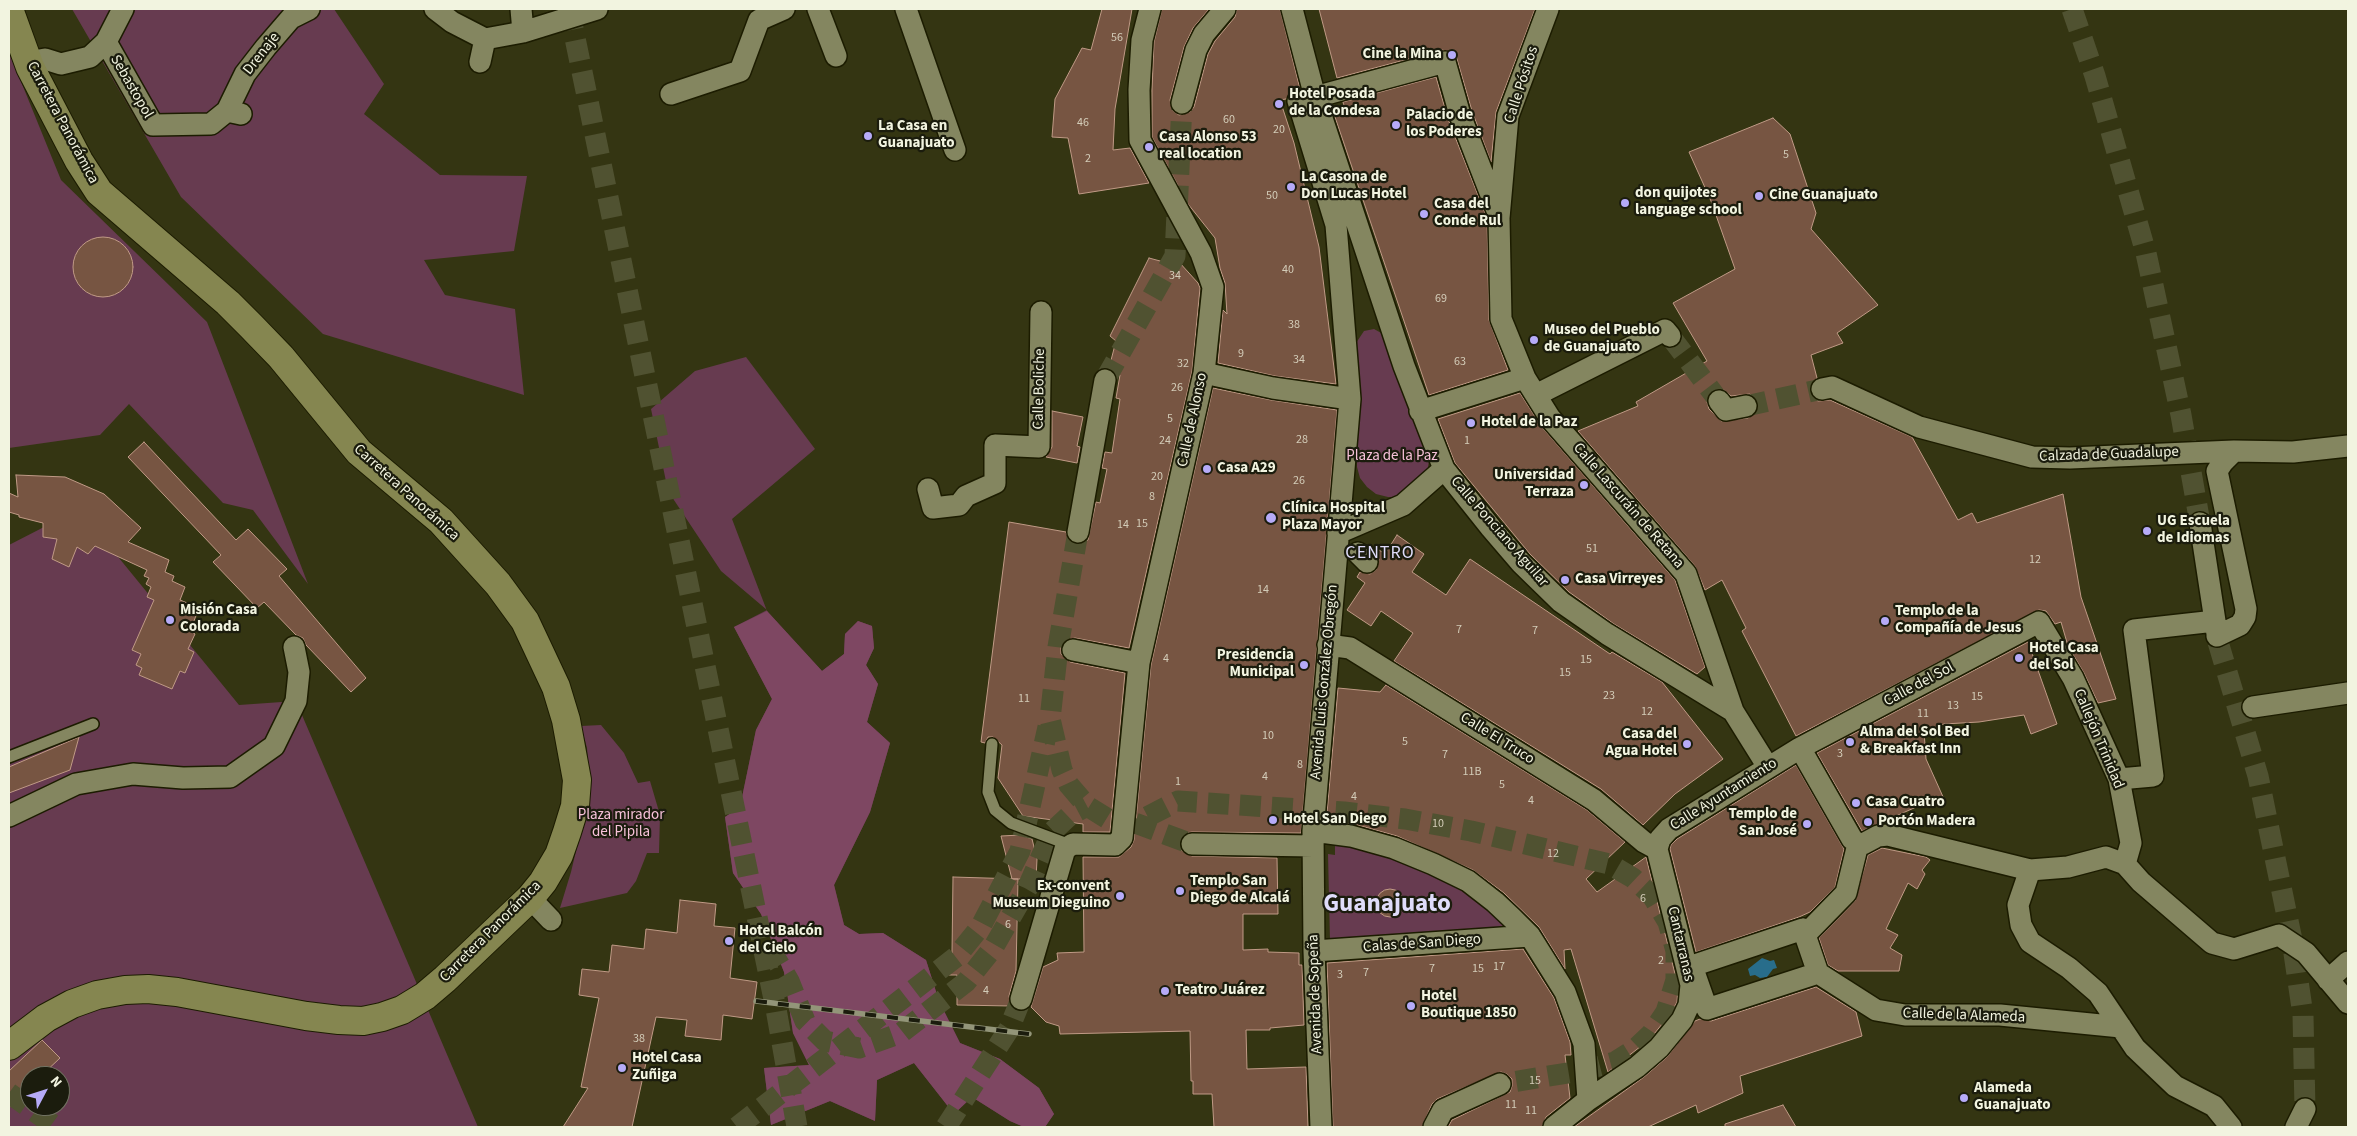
<!DOCTYPE html>
<html>
<head>
<meta charset="utf-8">
<style>
  body { margin:0 }
  #map { position:relative; width:2357px; height:1136px; overflow:hidden; background:#343512; font-family:"Source Sans 3",sans-serif }
  canvas { display:block }
  .frame { position:absolute; inset:0; border:10px solid #f2f4e0; pointer-events:none }
  .north { position:absolute; left:20px; top:1066px; width:50px; height:50px; box-sizing:border-box; background:#1b1c0d; border:1px solid #717261; border-radius:50%; rotate:50deg; font-size:14px; font-weight:700; line-height:20px; text-align:center; color:#f2f4e0 }
  .north::after { content:''; display:block; margin:auto; width:18px; height:22px; background:#b6abf8; clip-path:polygon(50% 0,100% 100%,50% 72%,0 100%) }
</style>
</head>
<body>
<div id="map">
<canvas width="2357" height="1136"></canvas>
<div class="frame"></div>
<div class="north">N</div>
</div>
<script>
const context = document.querySelector('canvas').getContext('2d');
context.lineJoin = 'round';
function fill(path, color) {
  context.fillStyle = color;
  context.fill(path, 'evenodd');
}
function poly(rows) {
  const path = new Path2D();
  for (const r of rows) {
    if (r.length === 3) {
      path.moveTo(r[0] + r[2], r[1]);
      path.arc(r[0], r[1], r[2], 0, 2 * Math.PI);
      continue;
    }
    path.moveTo(r[0], r[1]);
    for (let i = 2; i < r.length; i += 2) path.lineTo(r[i], r[i + 1]);
  }
  return path;
}
function trace(path, color, width, dash) {
  context.strokeStyle = color;
  context.lineWidth = width;
  context.lineCap = dash ? 'butt' : 'round';
  context.setLineDash(dash || []);
  context.stroke(path);
}
function label(font, color, halo, rows, align = 'center') {
  context.font = font + ' "Source Sans 3",sans-serif';
  context.lineWidth = 4.5;
  context.setLineDash([]);
  context.textBaseline = 'middle';
  context.strokeStyle = halo;
  context.fillStyle = color;
  for (const [text, x, y, turn = 0] of rows) {
    context.save();
    context.translate(x, y);
    context.rotate((+turn || 0) * Math.PI / 180);
    context.textAlign = isNaN(turn) ? turn : align;
    if (halo) context.strokeText(text, 0, 0);
    context.fillText(text, 0, 0);
    context.restore();
  }
}
fill(poly([
  [72,9,334,9,384,84,364,114,440,175,527,176,514,251,424,260,445,295,515,309,524,395,323,334,181,197],
  [9,52,61,180,207,322,308,584,253,510,223,503,129,404,100,435,9,448],
  [1374,329,1383,334,1426,448,1429,461,1427,473,1400,497,1388,497,1376,494,1367,487,1360,478,1357,467,1356,343,1364,331],
  [746,357,815,449,732,519,767,611,822,671,844,654,845,634,858,621,872,626,874,648,866,665,878,684,867,722,890,743,870,812,834,885,844,925,859,934,883,933,926,960,939,1001,960,1043,1000,1059,1039,1088,1054,1114,1045,1127,1024,1127,1010,1121,972,1097,954,1114,914,1063,877,1080,875,1121,830,1101,771,1125,764,1068,809,1065,793,1033,784,972,761,914,733,873,725,817,740,807,756,730,772,699,734,627,767,610,721,571,668,491,651,409,695,371],
  [79,509,239,705,296,701,478,1127,9,1127,9,545],
  [30,1076,60,1076,60,1106,30,1106],
  [601,725,624,753,638,783,650,781,660,815,659,853,647,853,636,881,627,893,560,908,571,872,587,805,589,775,587,748,581,726],
  [1335,842,1390,857,1456,881,1504,921,1501,931,1330,941,1328,854,1335,855]
]), '#673b50');
fill(poly([
  [767,611,822,671,844,654,845,634,858,621,872,626,874,648,866,665,878,684,867,722,890,743,870,812,834,885,844,925,859,934,883,933,926,960,939,1001,960,1043,1000,1059,1039,1088,1054,1114,1045,1127,1024,1127,1010,1121,972,1097,954,1114,914,1063,877,1080,875,1121,830,1101,771,1125,764,1068,809,1065,793,1033,784,972,761,914,733,873,725,817,740,807,756,730,772,699,734,627]
]), '#7e4762');
fill(poly([
  [1762,958,1770,961,1774,960,1777,968,1773,969,1767,977,1760,978,1755,975,1750,976,1748,969]
]), '#286d8b');
const building = poly([
  [1102,9,1132,9,1115,109,1113,150,1130,148,1149,183,1079,194,1068,138,1052,137,1055,99,1082,48,1091,50,1102,9],
  [1162,9,1209,9,1193,28,1184,47,1170,100,1173,111,1179,115,1190,112,1194,107,1208,54,1215,41,1235,17,1237,9,1280,9,1300,89,1294,89,1286,99,1280,100,1294,143,1319,247,1336,384,1275,376,1218,363,1223,310,1227,314,1225,283,1220,268,1215,238,1188,204,1152,137,1152,90,1154,42,1162,9],
  [1319,9,1535,9,1496,112,1491,162,1472,111,1457,59,1453,53,1442,50,1337,78,1319,9],
  [1436,77,1448,119,1487,218,1489,320,1508,370,1429,395,1334,114,1345,110,1343,102,1436,77],
  [1773,118,1790,134,1816,213,1811,229,1878,305,1837,333,1843,343,1811,355,1817,378,1810,385,1812,397,1818,401,1830,400,1912,437,1958,520,1972,513,1977,523,2063,494,2081,597,2116,699,2098,703,2084,673,2068,646,2061,622,2055,624,2046,611,2039,610,1796,736,1742,631,1746,628,1722,580,1705,590,1695,566,1578,431,1638,406,1636,402,1707,361,1673,303,1735,269,1711,201,1689,152,1773,118],
  [1717,389,1724,390,1731,396,1750,394,1758,403,1758,410,1748,418,1721,421,1709,409,1707,402,1708,396,1717,389],
  [103,267,30],
  [1149,258,1175,265,1179,262,1198,283,1200,288,1192,371,1129,648,1075,638,1064,641,1061,647,1061,654,1070,662,1125,673,1110,832,1083,832,1083,824,1023,816,998,778,1002,745,993,737,988,737,985,743,981,742,1009,522,1066,532,1070,541,1075,544,1082,544,1088,540,1096,502,1100,503,1107,469,1102,468,1105,452,1112,453,1120,399,1116,398,1120,375,1109,368,1116,341,1110,336,1149,258],
  [1213,388,1271,400,1337,410,1301,833,1192,832,1186,833,1180,843,1181,850,1192,856,1277,858,1278,914,1243,914,1243,950,1268,949,1268,952,1299,953,1299,965,1302,965,1304,1025,1270,1028,1270,1030,1246,1030,1247,1069,1306,1067,1308,1127,1214,1127,1212,1094,1193,1094,1193,1081,1191,1081,1190,1031,1060,1034,1059,1026,1046,1022,1031,1007,1043,967,1058,960,1057,953,1084,952,1083,857,1119,857,1131,847,1134,840,1151,665,1213,388],
  [1520,393,1541,426,1675,580,1705,667,1697,674,1614,624,1569,592,1530,554,1455,463,1438,419,1520,393],
  [1052,411,1083,417,1077,446,1080,447,1077,463,1046,457,1052,447,1052,411],
  [144,442,236,540,248,529,287,569,279,576,366,678,351,692,306,645,303,638,296,635,264,602,257,608,213,562,221,555,128,457,144,442],
  [16,475,65,477,104,494,141,528,128,542,169,560,165,572,174,576,172,581,185,587,180,600,199,608,190,631,195,634,188,649,194,652,185,673,180,671,172,689,139,675,142,668,136,665,141,654,132,650,154,600,147,597,151,587,146,584,149,578,144,576,147,570,95,546,88,554,77,547,69,567,52,559,57,539,43,537,43,523,19,517,19,515,9,512,9,493,18,497,16,475],
  [1397,535,1424,554,1412,572,1446,595,1470,559,1610,654,1612,652,1662,682,1723,759,1675,794,1643,825,1601,789,1394,661,1413,633,1381,611,1371,626,1347,610,1365,583,1357,577,1360,572,1370,574,1376,570,1379,559,1374,552,1376,548,1385,554,1397,535],
  [2028,642,2057,724,2031,734,2024,715,1979,722,1944,724,1924,731,1926,759,1944,799,1923,804,1862,831,1817,753,2028,642],
  [1386,685,1587,810,1625,842,1586,879,1597,892,1646,857,1678,986,1677,1002,1671,1013,1650,1039,1608,1072,1571,949,1564,950,1565,969,1539,927,1504,893,1473,870,1397,836,1354,824,1333,821,1327,813,1338,688,1380,692,1386,685],
  [79,737,70,770,9,793,9,767,79,737],
  [1796,765,1844,849,1835,887,1810,912,1799,917,1696,952,1670,849,1671,845,1677,839,1796,765],
  [1021,835,1032,839,1037,859,1036,879,1012,879,1001,836,1021,835],
  [1882,848,1926,857,1930,860,1922,870,1925,874,1917,889,1908,883,1886,929,1898,935,1890,948,1902,955,1899,971,1838,971,1828,965,1819,938,1855,901,1868,855,1882,848],
  [953,877,1018,879,1016,971,1009,996,1011,1006,957,1005,957,975,949,975,949,953,952,953,953,877],
  [1390,903,14],
  [680,900,716,904,714,926,735,928,730,978,757,982,752,1019,723,1015,721,1040,685,1036,687,1020,656,1017,632,1127,563,1127,588,1088,581,1087,599,998,579,995,582,969,609,972,612,945,644,949,646,929,677,933,680,900],
  [1523,949,1554,998,1570,1042,1571,1055,1565,1055,1570,1098,1546,1117,1542,1127,1448,1127,1452,1120,1510,1092,1512,1086,1512,1079,1507,1074,1501,1072,1437,1099,1432,1104,1422,1127,1333,1127,1327,963,1523,949],
  [1816,987,1856,1012,1862,1036,1740,1076,1743,1093,1698,1113,1696,1105,1648,1127,1574,1127,1644,1077,1667,1057,1695,1021,1700,1019,1711,1021,1816,987],
  [42,1040,60,1058,41,1076,30,1076,30,1087,9,1108,9,1071,42,1040],
  [1783,1105,1796,1127,1725,1127,1725,1124,1783,1105]
]);
fill(building, '#775542');
trace(building, '#c09a86', 1);
trace(poly([
  [569,9,776,1009,797,1127],
  [2072,9,2095,76,2146,253,2181,415,2200,523],
  [1670,336,1719,401],
  [1105,380,1175,256,1182,103],
  [1746,406,1822,389],
  [1078,532,1058,647,1050,719,1062,770,1069,785,1087,806,1108,819,1135,823,1178,801,1344,812,1405,819,1471,831,1609,864,1633,878,1653,897,1668,922,1676,951,1676,980,1666,1012,1651,1034,1634,1050,1615,1062,1580,1071,1500,1084],
  [2218,642,2258,776,2292,940,2303,1015,2305,1109],
  [1135,823,1192,844],
  [769,947,789,981,805,1021,825,1041,859,1048,901,1033,966,982,993,948,1027,889,1052,832,1070,815,1087,806],
  [9,1093,56,1127],
  [737,1127,956,957,981,926,1020,851,1048,727],
  [946,1127,1009,1029,1021,999]
]), '#505231', 21, [21, 11]);
const lane = poly([
  [992,744,988,792,995,810,1011,823,1070,845],
  [9,757,93,724]
]);
const street = poly([
  [435,9,452,22,485,39,523,32,597,9],
  [521,9,523,32],
  [818,9,836,56],
  [906,9,955,150],
  [1292,9,1315,97,1404,366,1444,469,1491,528,1521,563,1561,602,1607,634,1733,711],
  [1548,9,1508,116,1499,218,1501,319,1525,378,1550,418,1686,574,1733,711,1768,767],
  [106,42,153,125,211,124,227,111,241,114],
  [28,62,45,59,61,64,90,57,106,42,123,9],
  [480,62,485,39],
  [671,94,740,71,759,20,784,9],
  [1315,97,1445,62,1460,115,1498,213],
  [1298,101,1336,225,1350,399,1313,831,1314,951,1321,1127],
  [1182,103,1196,50,1204,34,1225,9],
  [227,111,245,74,266,47,291,18,309,9],
  [1204,373,1273,388,1350,399],
  [1822,389,1832,387,1919,427,2032,457,2070,458,2234,451,2293,452,2348,446],
  [1536,395,1665,330,1670,336],
  [1719,401,1726,410,1746,406],
  [1420,411,1525,378],
  [928,489,933,508,959,505,966,496,995,483,995,445,1039,447,1041,312],
  [2200,523,2217,634],
  [1078,532,1105,380],
  [1338,533,1403,505,1444,469],
  [1358,553,1367,562],
  [2217,636,2240,625,2245,617,2246,609,2217,471,2223,462,2234,451],
  [1328,645,1350,648,1594,800,1644,842,1657,849],
  [1073,650,1139,663],
  [2253,707,2348,693],
  [1800,748,1852,839,1858,844],
  [2119,779,2153,776,2134,630,2215,621],
  [9,816,76,784,133,774,183,778,230,777,274,746,296,701,299,672,294,647],
  [1313,831,1351,836,1394,848,1433,864,1468,881,1495,902,1513,919,1530,936,1565,992,1584,1044,1588,1100],
  [1192,844,1313,846],
  [1858,844,1863,844,1878,836,1888,835,2030,870,2068,867,2106,857,2125,864,2141,882,2212,943,2234,949,2279,935,2306,953,2348,1003],
  [1657,849,1660,839,1669,829,1800,748,2039,622,2073,678,2119,779,2131,843,2125,864],
  [2030,870,2018,905,2021,925,2030,942,2069,968,2098,993,2135,1048,2175,1086,2214,1106,2231,1127],
  [530,898,551,920],
  [1803,929,1818,973,1707,1009,1692,966,1803,929],
  [1805,935,1846,893,1858,844],
  [1314,951,1530,936],
  [1818,973,1876,1010,1905,1015,2000,1015,2121,1027],
  [2328,980,2348,962],
  [1021,999,1065,849,1073,844,1115,845,1122,838,1139,663,1204,373,1213,287,1201,253,1140,140,1139,90,1142,40,1150,9],
  [1434,1127,1443,1110,1500,1084],
  [1554,1127,1588,1100,1637,1067,1659,1048,1682,1020,1689,1005,1691,985,1657,849],
  [2296,1127,2305,1109]
]);
const secondary = poly([
  [9,9,30,67,79,161,99,192,228,303,251,326,281,357,359,452,441,521,498,584,525,621,556,687,566,720,577,780,575,806,567,832,559,855,543,882,530,898,445,979,425,996,402,1010,382,1017,363,1021,339,1020,306,1016,177,992,148,989,125,990,97,995,72,1004,46,1018,9,1046]
]);
trace(lane, '#1c1c00', 14);
trace(street, '#1c1c00', 24);
trace(secondary, '#1c1c00', 30);
trace(lane, '#848660', 11);
trace(street, '#848660', 21);
trace(secondary, '#858650', 28);
const rail = poly([
  [756,1001,1029,1034]
]);
trace(rail, '#939579', 5.5);
trace(rail, '#1b1c0d', 4, [11]);
for (const [x, y, r, color] of [
  [1452,55,5,"#b6abf8"],
  [1279,104,5,"#b6abf8"],
  [1396,125,5,"#b6abf8"],
  [868,136,5,"#b6abf8"],
  [1149,147,5,"#b6abf8"],
  [1291,187,5,"#b6abf8"],
  [1759,196,5,"#b6abf8"],
  [1625,203,5,"#b6abf8"],
  [1424,214,5,"#b6abf8"],
  [1534,340,5,"#b6abf8"],
  [1471,423,5,"#b6abf8"],
  [1207,469,5,"#b6abf8"],
  [1584,485,5,"#b6abf8"],
  [1271,518,6,"#b6abf8"],
  [2147,531,5,"#b6abf8"],
  [1565,580,5,"#b6abf8"],
  [170,620,5,"#b6abf8"],
  [1885,621,5,"#b6abf8"],
  [2019,658,5,"#b6abf8"],
  [1304,665,5,"#b6abf8"],
  [1850,742,5,"#b6abf8"],
  [1687,744,5,"#b6abf8"],
  [1856,803,5,"#b6abf8"],
  [1273,820,5,"#b6abf8"],
  [1868,822,5,"#b6abf8"],
  [1807,824,5,"#b6abf8"],
  [1180,891,5,"#b6abf8"],
  [1120,896,5,"#b6abf8"],
  [729,941,5,"#b6abf8"],
  [1165,991,5,"#b6abf8"],
  [1411,1006,5,"#b6abf8"],
  [622,1068,5,"#b6abf8"],
  [1964,1098,5,"#b6abf8"]
]) {
  const dot = new Path2D();
  dot.arc(x, y, r, 0, 2 * Math.PI);
  context.fillStyle = color;
  context.fill(dot);
  trace(dot, '#1b1c0d', 2);
}
label('12px', '#d3ccb8', null, [
  ["56",1117,38],
  ["60",1229,120],
  ["46",1083,123],
  ["20",1279,130],
  ["5",1786,155],
  ["2",1088,159],
  ["50",1272,196],
  ["40",1288,270],
  ["34",1175,276],
  ["69",1441,299],
  ["38",1294,325],
  ["9",1241,354],
  ["34",1299,360],
  ["63",1460,362],
  ["32",1183,364],
  ["26",1177,388],
  ["5",1170,419],
  ["28",1302,440],
  ["24",1165,441],
  ["1",1467,441],
  ["20",1157,477],
  ["26",1299,481],
  ["8",1152,497],
  ["15",1142,524],
  ["14",1123,525],
  ["51",1592,549],
  ["12",2035,560],
  ["14",1263,590],
  ["7",1459,630],
  ["7",1535,631],
  ["4",1166,659],
  ["15",1586,660],
  ["15",1565,673],
  ["23",1609,696],
  ["15",1977,697],
  ["11",1024,699],
  ["13",1953,706],
  ["12",1647,712],
  ["11",1923,714],
  ["10",1268,736],
  ["5",1405,742],
  ["3",1840,754],
  ["7",1445,755],
  ["8",1300,765],
  ["11B",1472,772],
  ["4",1265,777],
  ["1",1178,782],
  ["5",1502,785],
  ["4",1354,797],
  ["4",1531,801],
  ["10",1438,824],
  ["12",1553,854],
  ["6",1643,899],
  ["6",1008,925],
  ["2",1661,961],
  ["17",1499,967],
  ["7",1432,969],
  ["15",1478,969],
  ["7",1366,973],
  ["3",1340,975],
  ["4",986,991],
  ["38",639,1039],
  ["15",1535,1081],
  ["11",1511,1105],
  ["11",1531,1111]
]);
label('15px', '#f2f4e0', '#1b1c0d', [
  ["Drenaje",262,54,-52],
  ["Calle Pósitos",1522,85,-72],
  ["Sebastopol",131,87,60],
  ["Carretera Panorámica",62,123,62],
  ["Calle Boliche",1040,389,-89],
  ["Calle de Alonso",1193,420,-78],
  ["Calzada de Guadalupe",2109,455,-2],
  ["Carretera Panorámica",406,493,42],
  ["Calle Lascuráin de Retana",1628,506,49],
  ["Calle Ponciano Aguilar",1499,532,49],
  ["Avenida Luis González Obregón",1325,682,-85],
  ["Calle del Sol",1919,685,-28],
  ["Calle El Truco",1497,739,32],
  ["Callejón Trinidad",2098,739,67],
  ["Calle Ayuntamiento",1724,795,-32],
  ["Carretera Panorámica",491,932,-45],
  ["Calas de San Diego",1422,944,-4],
  ["Cantarranas",1680,944,77],
  ["Avenida de Sopeña",1316,994,-92],
  ["Calle de la Alameda",1964,1016,2]
]);
label('bold 15px', '#f2f4e0', '#1b1c0d', [
  ["Cine la Mina",1442,55,"right"],
  ["Hotel Posada",1289,95],
  ["de la Condesa",1289,112],
  ["Palacio de",1406,116],
  ["los Poderes",1406,133],
  ["La Casa en",878,127],
  ["Guanajuato",878,144],
  ["Casa Alonso 53",1159,138],
  ["real location",1159,155],
  ["La Casona de",1301,178],
  ["Don Lucas Hotel",1301,195],
  ["don quijotes",1635,194],
  ["language school",1635,211],
  ["Cine Guanajuato",1769,196],
  ["Casa del",1434,205],
  ["Conde Rul",1434,222],
  ["Museo del Pueblo",1544,331],
  ["de Guanajuato",1544,348],
  ["Hotel de la Paz",1481,423],
  ["Casa A29",1217,469],
  ["Universidad",1574,476,"right"],
  ["Terraza",1574,493,"right"],
  ["Clínica Hospital",1282,509],
  ["Plaza Mayor",1282,526],
  ["UG Escuela",2157,522],
  ["de Idiomas",2157,539],
  ["Casa Virreyes",1575,580],
  ["Misión Casa",180,611],
  ["Colorada",180,628],
  ["Templo de la",1895,612],
  ["Compañía de Jesus",1895,629],
  ["Hotel Casa",2029,649],
  ["del Sol",2029,666],
  ["Presidencia",1294,656,"right"],
  ["Municipal",1294,673,"right"],
  ["Alma del Sol Bed",1860,733],
  ["& Breakfast Inn",1860,750],
  ["Casa del",1677,735,"right"],
  ["Agua Hotel",1677,752,"right"],
  ["Casa Cuatro",1866,803],
  ["Templo de",1797,815,"right"],
  ["San José",1797,832,"right"],
  ["Hotel San Diego",1283,820],
  ["Portón Madera",1878,822],
  ["Templo San",1190,882],
  ["Diego de Alcalá",1190,899],
  ["Ex-convent",1110,887,"right"],
  ["Museum Dieguino",1110,904,"right"],
  ["Hotel Balcón",739,932],
  ["del Cielo",739,949],
  ["Teatro Juárez",1175,991],
  ["Hotel",1421,997],
  ["Boutique 1850",1421,1014],
  ["Hotel Casa",632,1059],
  ["Zuñiga",632,1076],
  ["Alameda",1974,1089],
  ["Guanajuato",1974,1106]
], 'left');
label('15px', '#f7c1d9', '#1b1c0d', [
  ["Plaza de la Paz",1392,457],
  ["Plaza mirador",621,816],
  ["del Pipila",621,833]
]);
context.letterSpacing = '1px';
label('18px', '#dfdcfa', '#1b1c0d', [
  ["CENTRO",1380,554]
]);
context.letterSpacing = '0px';
label('bold 25px', '#dfdcfa', '#1b1c0d', [
  ["Guanajuato",1387,906]
]);
</script>
</body>
</html>
